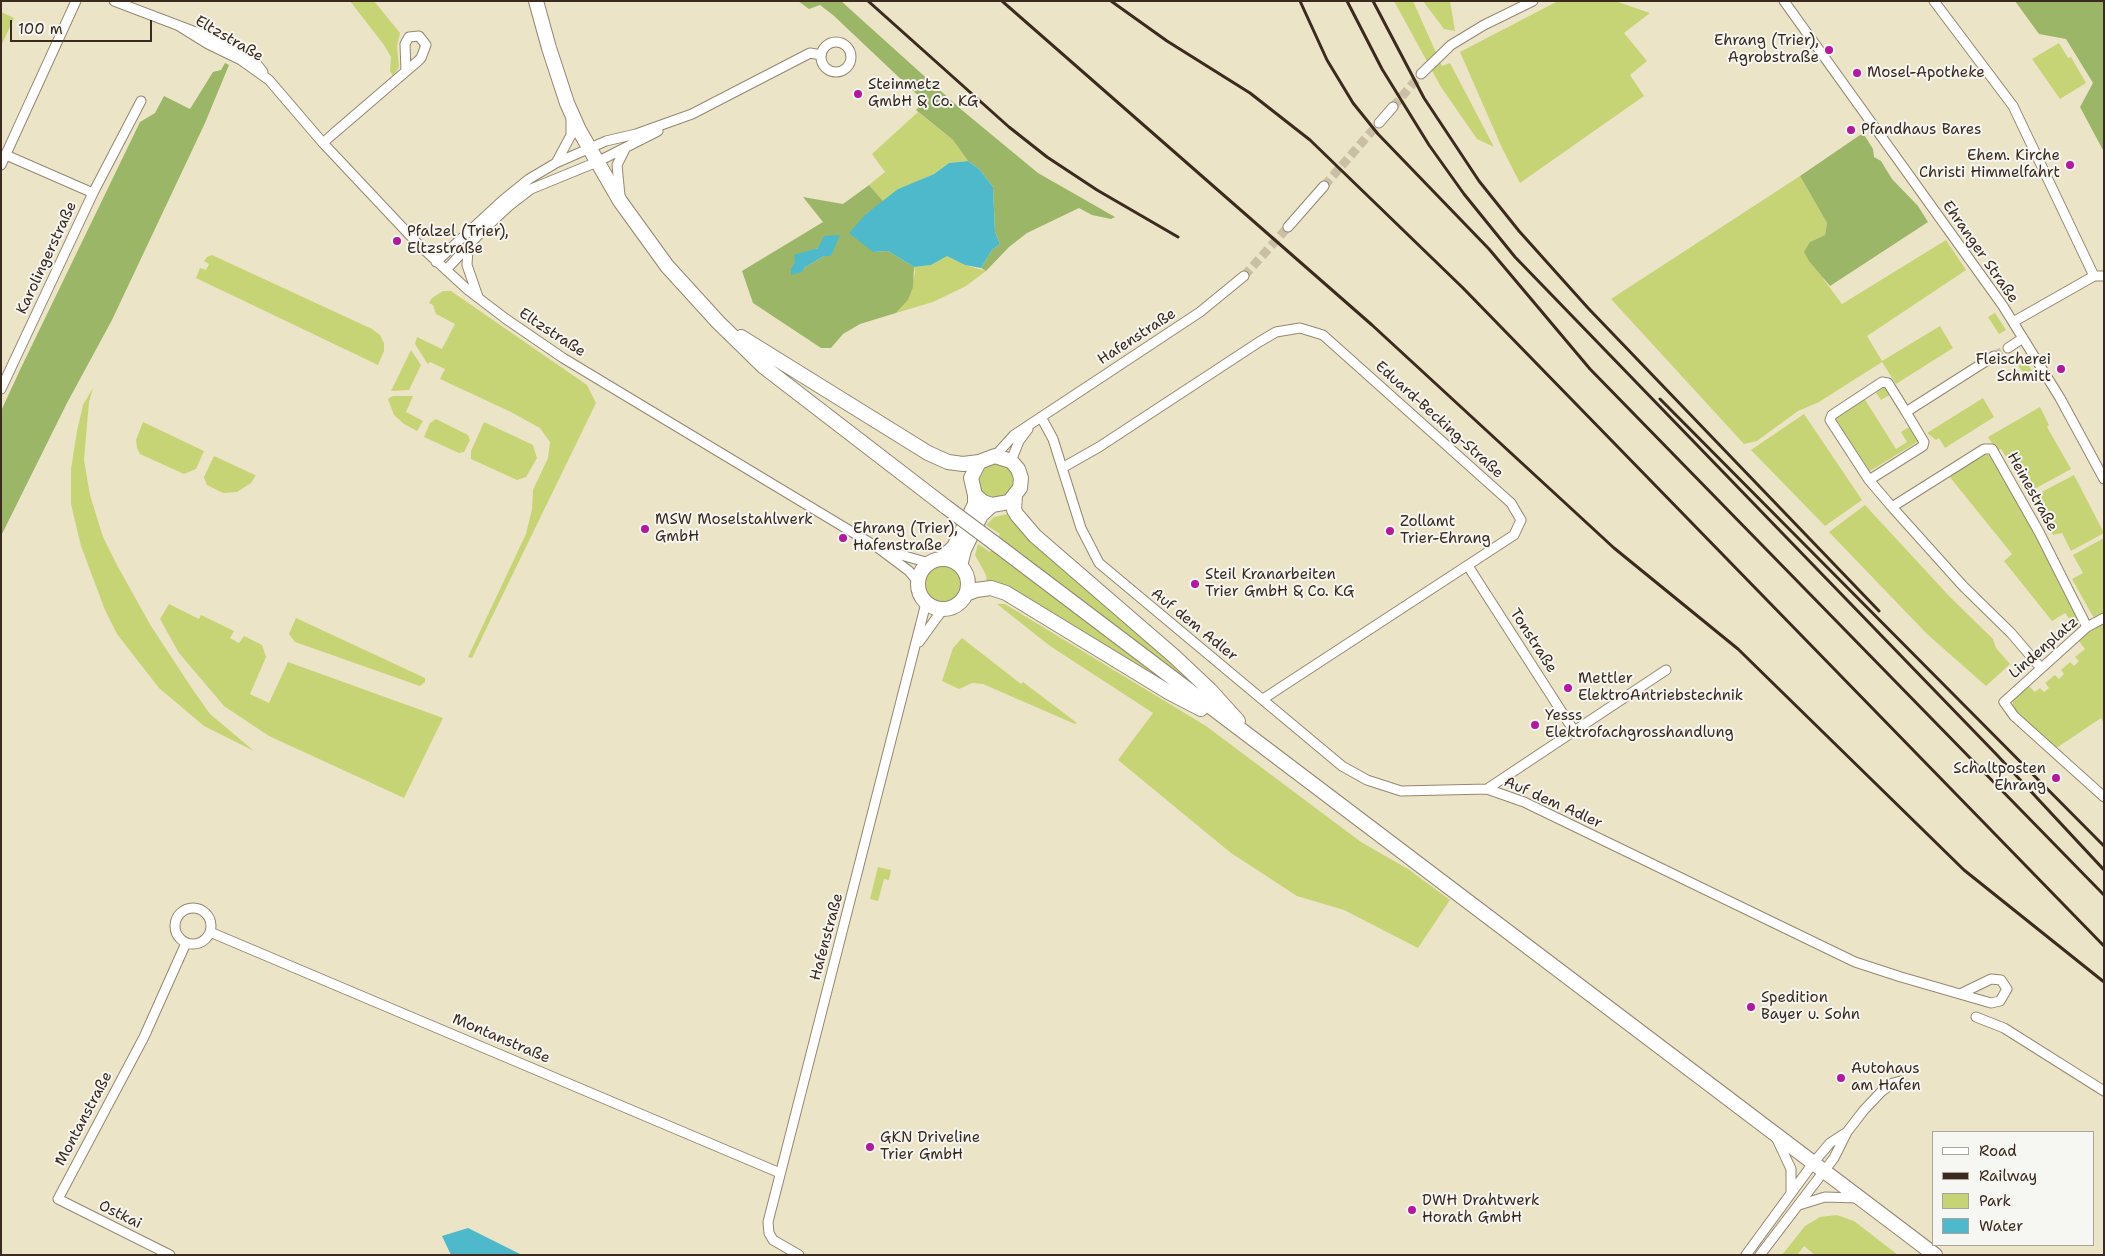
<!DOCTYPE html>
<html>
<head>
<meta charset="utf-8">
<style>
  body { margin:0 }
  #map { position:relative; width:2105px; height:1256px; overflow:hidden; background:#ece4c7; font-family:"Shantell Sans",sans-serif }
  canvas { display:block }
  .frame { position:absolute; inset:0; border:2px solid #3b2a1e; pointer-events:none }
  .legend { position:absolute; left:1932px; top:1131px; width:162px; height:115px; box-sizing:border-box; background:#f6f6f2; border:1px solid #aba49d; margin:0; padding:6px 9px; list-style:none; font-size:15px; color:#3b2a1e }
  .legend li { display:flex; align-items:center; gap:10px; height:25px }
  .legend b { width:25px; border:1px solid #aba49d }
  .scale { position:absolute; left:10px; top:20px; width:142px; height:22px; box-sizing:border-box; border:2px solid #3b2a1e; border-top:0; padding-left:6px; font-size:15px; line-height:18px; white-space:nowrap; color:#3b2a1e; -webkit-text-stroke:4px #f6f6f2; paint-order:stroke }
</style>
</head>
<body>
<div id="map">
<canvas width="2105" height="1256"></canvas>
<div class="frame"></div>
<ul class="legend">
<li><b style="height:6px;background:#fff"></b>Road</li>
<li><b style="height:6px;background:#3b2a1e"></b>Railway</li>
<li><b style="height:14px;background:#c6d476"></b>Park</li>
<li><b style="height:14px;background:#4eb9cb"></b>Water</li>
</ul>
<div class="scale">100 m</div>
</div>
<script>
const context = document.querySelector('canvas').getContext('2d');
context.lineJoin = 'round';
function fill(path, color) {
  context.fillStyle = color;
  context.fill(path, 'evenodd');
}
function poly(rows) {
  const path = new Path2D();
  for (const r of rows) {
    if (r.length === 3) {
      path.moveTo(r[0] + r[2], r[1]);
      path.arc(r[0], r[1], r[2], 0, 2 * Math.PI);
      continue;
    }
    path.moveTo(r[0], r[1]);
    for (let i = 2; i < r.length; i += 2) path.lineTo(r[i], r[i + 1]);
  }
  return path;
}
function trace(path, color, width, dash) {
  context.strokeStyle = color;
  context.lineWidth = width;
  context.lineCap = dash ? 'butt' : 'round';
  context.setLineDash(dash || []);
  context.stroke(path);
}
function label(font, color, halo, rows, align = 'center') {
  context.font = font + ' "Shantell Sans",sans-serif';
  context.lineWidth = 4;
  context.setLineDash([]);
  context.textBaseline = 'middle';
  context.strokeStyle = halo;
  context.fillStyle = color;
  for (const [text, x, y, turn = 0] of rows) {
    context.save();
    context.translate(x, y);
    context.rotate((+turn || 0) * Math.PI / 180);
    context.textAlign = isNaN(turn) ? turn : align;
    if (halo) context.strokeText(text, 0, 0);
    context.fillText(text, 0, 0);
    context.restore();
  }
}
fill(poly([
  [350,1,374,1,400,33,397,46,399,67,393,76,390,71,391,57,384,45],
  [1394,1,1413,1,1442,66,1450,63,1494,147,1477,139,1441,87],
  [1423,1,1450,1,1455,31,1444,29],
  [1558,1,1615,1,1650,13,1624,33,1647,61,1630,75,1644,96,1520,183,1502,148,1460,52],
  [1,12,14,18,1,46],
  [2059,43,2068,58,2071,57,2086,83,2060,99,2032,59],
  [918,112,953,140,968,161,949,163,934,174,898,189,884,202,869,185,885,172,872,154],
  [1800,176,1827,223,1825,235,1810,242,1824,280,1842,304,1946,240,1966,270,1867,336,1882,361,1940,326,1953,348,1896,384,1882,362,1819,402,1798,411,1757,441,1744,444,1611,299],
  [212,255,372,329,380,335,384,343,384,351,378,365,196,278,200,268,206,270,209,264,204,261,207,257],
  [947,255,965,265,986,271,966,286,933,302,896,313,908,300,915,273,914,267,931,265],
  [443,291,451,291,587,385,596,403,472,658,468,657,526,534,532,509,533,490,548,458,550,442,540,428,511,412,440,379,445,369,430,362,428,364,427,363,415,344,417,337,442,349,455,324,436,314,433,305,429,303,432,298],
  [1995,313,2006,330,1999,334,1988,317],
  [411,350,421,365,409,390,391,391],
  [2023,357,2034,374,2027,379,2016,362],
  [1880,386,1886,387,1891,394,1881,400,1875,391,1864,398,1896,449,1907,442,1901,432,1911,426,1919,441,1870,471,1835,419,1835,416],
  [93,388,89,402,84,460,90,495,103,537,118,567,151,626,191,687,210,714,254,751,204,726,159,688,117,634,105,610,81,546,71,504,71,469,77,431,83,405],
  [393,396,413,396,406,412,423,421,417,431,404,424,394,415,388,399],
  [1983,398,1994,417,1945,448,1939,438,1936,440,1927,433],
  [2040,407,2049,425,2047,427,2071,469,2029,492,2011,458,2008,460,2001,449,1997,451,1988,437],
  [1804,414,1862,500,1825,526,1751,450],
  [436,419,468,435,470,440,464,452,459,453,424,437,430,423],
  [143,422,204,451,196,469,184,474,140,454,137,448,136,440],
  [484,422,533,445,537,458,526,477,517,480,471,459,471,451],
  [1982,454,1991,455,2036,535,2082,621,2077,629,2065,613,2052,621,2004,561,2012,554,1949,476],
  [214,456,255,475,256,475,251,483,237,492,223,493,207,485,205,480,204,477],
  [995,480,18],
  [2074,475,2104,533,2071,551,2062,533,2053,535,2032,497],
  [1865,505,1950,597,1993,639,1996,648,2010,664,1986,686,1927,634,1829,532],
  [1012,513,1203,690,1201,693,998,537,1000,534,986,525,994,517],
  [2104,538,2104,615,2095,620,2072,579,2083,573,2073,555],
  [978,544,990,552,991,550,1179,691,987,584,986,575,975,555],
  [944,584,19],
  [169,604,199,619,201,615,234,631,230,638,239,643,244,636,262,645,266,657,250,694,269,703,288,662,443,718,404,798,269,736,224,706,179,653,160,619],
  [997,604,1005,604,1206,726,1361,842,1408,869,1450,900,1418,948,1344,910,1297,896,1231,853,1118,760,1153,713,1050,646],
  [296,618,425,678,425,682,420,686,295,642,289,634],
  [2104,622,2104,724,2101,718,2055,749,2013,710,2013,700,2028,685,2035,692,2040,688,2044,692,2049,688,2045,683,2055,675,2059,679,2064,674,2061,670,2070,662,2074,666,2079,661,2075,657,2085,649,2078,640],
  [962,638,1021,684,1023,682,1077,723,1075,724,983,684,972,683,959,689,942,681,953,648],
  [878,867,891,870,889,880,884,879,878,901,870,899],
  [1837,1215,1854,1221,1898,1255,1815,1255,1804,1246,1797,1255,1782,1255,1805,1226,1820,1217]
]), '#c6d476');
fill(poly([
  [798,1,841,1,963,111,1038,173,1115,217,1111,219,1092,215,1079,208,1027,233,1009,247,986,271,981,268,992,250,1000,244,995,232,993,187,979,169,968,161,953,140,916,110,924,101,833,15,820,5,809,9],
  [2015,1,2104,1,2104,152,2080,107,2093,83,2066,39,2039,34],
  [225,63,229,65,205,123,112,320,67,403,1,536,1,411,19,372,140,122,155,113,164,96,190,109,213,72,221,70],
  [1863,133,1873,149,1874,157,1881,161,1892,179,1918,206,1928,222,1830,286,1809,261,1804,252,1810,242,1825,235,1827,223,1800,176],
  [869,185,884,202,866,214,873,252,888,251,914,267,913,287,908,300,896,313,860,324,843,334,831,348,821,348,753,303,742,271,823,222,803,197,843,204],
  [839,235,833,249,824,256,804,268,791,268,807,252,818,248]
]), '#9cb667');
fill(poly([
  [968,161,979,169,993,187,995,232,1000,244,992,250,981,268,965,265,947,256,931,265,914,267,888,251,873,252,849,233,866,214,898,189,934,174,949,163],
  [840,235,831,256,824,256,804,268,802,272,791,275,791,268,795,263,794,255,818,248,824,236],
  [468,1228,522,1255,451,1255,442,1236]
]), '#4eb9cb');
trace(poly([
  [1393,107,1421,74],
  [1324,186,1379,123],
  [1244,276,1288,227],
  [1994,356,2008,348]
]), '#c9bfa5', 9, [9, 4.5]);
const minor = poly([
  [114,1,235,47,253,59,263,72],
  [1784,1,2003,306,2060,398,2104,479],
  [1934,1,2013,106,2094,276],
  [179,26,208,44,241,60,269,80,323,143,419,245,468,290,506,319,563,358,877,547,909,571,918,582],
  [836,57,15],
  [1421,74,1451,45,1484,25,1533,1],
  [1379,123,1393,107],
  [323,143,333,134,418,61,421,58,426,45,419,36,409,37,405,44,406,71],
  [556,163,571,135,571,120],
  [1,165,76,1],
  [93,193,141,101],
  [620,196,617,165,625,149],
  [1288,227,1324,186],
  [468,248,467,265,478,297],
  [436,262,503,200,529,179,556,163,606,141,636,134,692,114,810,53,821,55],
  [446,270,481,232,509,206,531,189,597,162,658,131],
  [2013,322,2094,276,2104,276],
  [2008,348,2023,338],
  [1,389,93,193,6,155],
  [1906,412,1888,383,1882,382,1832,415,1830,420,1869,480,1923,446,1924,442,1906,412,1994,356],
  [1041,417,1053,439,1081,528,1099,563,1342,766,1367,780,1401,791,1487,789,1524,802,1855,962,1901,977,1991,1003,2000,1001,2007,989,2001,980,1991,979,1960,994],
  [995,456,1014,435,1200,312,1244,276],
  [1011,461,1019,441,1028,429],
  [1062,468,1099,447,1259,342,1276,332,1300,328,1323,335,1511,503,1521,520,1514,535,1263,699],
  [1869,480,1892,507,1963,586,2011,633,2041,668],
  [1892,507,1984,449,1992,449,2039,532,2087,627],
  [884,550,929,563],
  [1468,566,1574,731],
  [2104,618,2087,627,2004,702,2014,716,2104,797],
  [919,642,943,609],
  [1487,789,1666,670],
  [193,926,18],
  [210,932,780,1173],
  [1976,1017,2004,1028,2104,1091],
  [1776,1137,1791,1169,1791,1193],
  [1799,1205,1825,1197,1857,1198],
  [170,1255,58,1199,144,1037,186,943],
  [799,1255,773,1240,769,1233,768,1222,926,603],
  [1746,1255,1814,1162,1830,1143,1847,1132],
  [1760,1255,1834,1158,1847,1132,1864,1110,1882,1091,1893,1083,1901,1081]
]);
const primary = poly([
  [536,1,549,48,567,103,579,130,620,201,667,266,718,322,764,367,946,507],
  [741,337,928,453,948,462,963,464,979,462],
  [1015,496,1014,510,1017,515,1035,536,1175,657,1210,690,1238,721],
  [993,542,1935,1255],
  [941,559,954,547,975,504,975,495],
  [943,584,25],
  [960,566,964,550,981,515,992,505,1009,502,1020,488,1021,478,1018,469,1011,461,995,456,979,462,971,478,975,495,983,502,992,505],
  [966,594,976,590,991,588,1006,593,1170,693,1201,709]
]);
trace(minor, '#948772', 11);
trace(primary, '#948772', 16);
trace(minor, '#fff', 9);
trace(primary, '#fff', 14);
trace(poly([
  [868,1,1009,127,1047,157,1097,190,1178,237],
  [1002,1,1372,325,1614,548,1738,649,1964,870,2104,982],
  [1111,1,1167,41,1250,93,1310,140,1463,288,2104,946],
  [1300,1,1327,60,1353,103,1378,134,1489,249,1590,369,2104,895],
  [1347,1,1382,69,1429,145,1464,194,1515,257,1997,755,2104,870],
  [1373,1,1424,98,1479,181,1519,231,1588,308,1879,611],
  [1660,399,2104,846]
]), '#3b2a1e', 3);
const primaryBridge = poly([
  [946,507,993,542]
]);
trace(primaryBridge, '#948772', 16, []);
trace(primaryBridge, '#fff', 14);
for (const [x, y, r, color] of [
  [1829,50,5,"#b5179e"],
  [1857,73,5,"#b5179e"],
  [858,94,5,"#b5179e"],
  [1851,130,5,"#b5179e"],
  [2070,165,5,"#b5179e"],
  [397,241,5,"#b5179e"],
  [2061,369,5,"#b5179e"],
  [645,529,5,"#b5179e"],
  [1390,531,5,"#b5179e"],
  [843,538,5,"#b5179e"],
  [1195,584,5,"#b5179e"],
  [1568,688,5,"#b5179e"],
  [1535,725,5,"#b5179e"],
  [2056,778,5,"#b5179e"],
  [1751,1007,5,"#b5179e"],
  [1841,1078,5,"#b5179e"],
  [870,1147,5,"#b5179e"],
  [1412,1210,5,"#b5179e"]
]) {
  const dot = new Path2D();
  dot.arc(x, y, r, 0, 2 * Math.PI);
  context.fillStyle = color;
  context.fill(dot);
  trace(dot, '#f6f6f2', 2);
}
label('15px', '#3b2a1e', '#f6f6f2', [
  ["Eltzstraße",229,39,30],
  ["Ehranger Straße",1980,252,55],
  ["Karolingerstraße",47,258,-65],
  ["Eltzstraße",552,333,33],
  ["Hafenstraße",1137,337,-33],
  ["Eduard-Becking-Straße",1439,420,42],
  ["Heinestraße",2032,492,61],
  ["Auf dem Adler",1194,625,39],
  ["Tonstraße",1533,641,57],
  ["Lindenplatz",2044,648,-41],
  ["Auf dem Adler",1553,803,24],
  ["Hafenstraße",827,937,-75],
  ["Montanstraße",501,1039,23],
  ["Montanstraße",84,1119,-62],
  ["Ostkai",120,1215,26]
]);
label('15px', '#3b2a1e', '#f6f6f2', [
  ["Ehrang (Trier),",1819,41,"right"],
  ["Agrobstraße",1819,58,"right"],
  ["Mosel-Apotheke",1867,73],
  ["Steinmetz",868,85],
  ["GmbH & Co. KG",868,102],
  ["Pfandhaus Bares",1861,130],
  ["Ehem. Kirche",2060,156,"right"],
  ["Christi Himmelfahrt",2060,173,"right"],
  ["Pfalzel (Trier),",407,232],
  ["Eltzstraße",407,249],
  ["Fleischerei",2051,360,"right"],
  ["Schmitt",2051,377,"right"],
  ["MSW Moselstahlwerk",655,520],
  ["GmbH",655,537],
  ["Zollamt",1400,522],
  ["Trier-Ehrang",1400,539],
  ["Ehrang (Trier),",853,529],
  ["Hafenstraße",853,546],
  ["Steil Kranarbeiten",1205,575],
  ["Trier GmbH & Co. KG",1205,592],
  ["Mettler",1578,679],
  ["ElektroAntriebstechnik",1578,696],
  ["Yesss",1545,716],
  ["Elektrofachgrosshandlung",1545,733],
  ["Schaltposten",2046,769,"right"],
  ["Ehrang",2046,786,"right"],
  ["Spedition",1761,998],
  ["Bayer u. Sohn",1761,1015],
  ["Autohaus",1851,1069],
  ["am Hafen",1851,1086],
  ["GKN Driveline",880,1138],
  ["Trier GmbH",880,1155],
  ["DWH Drahtwerk",1422,1201],
  ["Horath GmbH",1422,1218]
], 'left');
</script>
</body>
</html>
